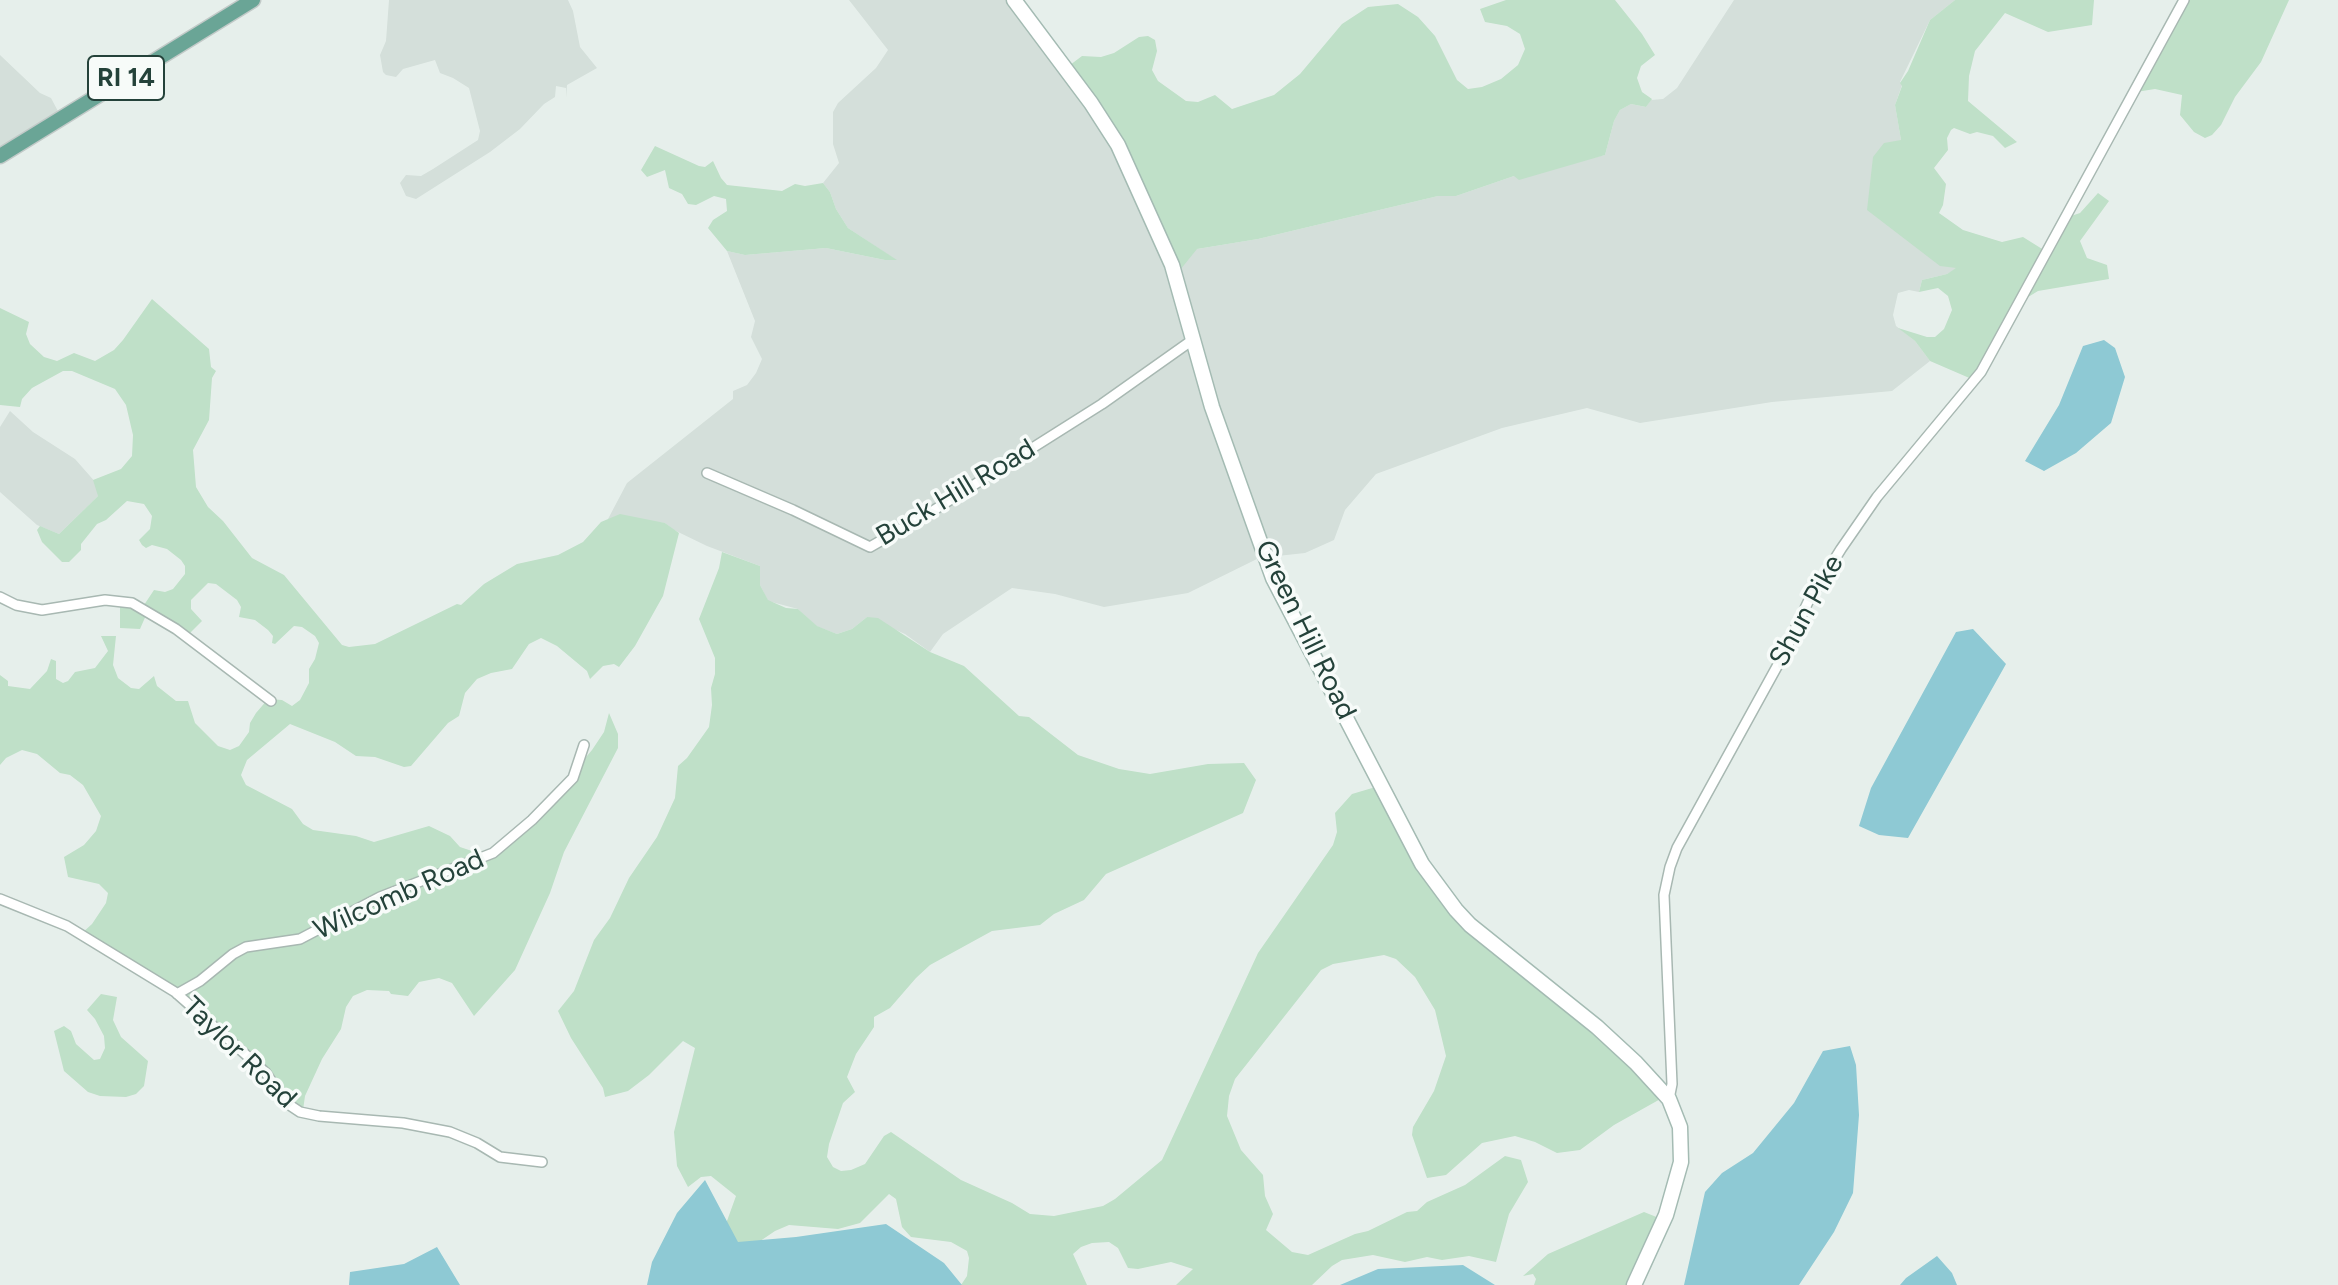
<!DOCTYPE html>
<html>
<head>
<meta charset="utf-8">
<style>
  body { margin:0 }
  canvas { display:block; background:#e6efeb }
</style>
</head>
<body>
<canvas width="2338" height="1285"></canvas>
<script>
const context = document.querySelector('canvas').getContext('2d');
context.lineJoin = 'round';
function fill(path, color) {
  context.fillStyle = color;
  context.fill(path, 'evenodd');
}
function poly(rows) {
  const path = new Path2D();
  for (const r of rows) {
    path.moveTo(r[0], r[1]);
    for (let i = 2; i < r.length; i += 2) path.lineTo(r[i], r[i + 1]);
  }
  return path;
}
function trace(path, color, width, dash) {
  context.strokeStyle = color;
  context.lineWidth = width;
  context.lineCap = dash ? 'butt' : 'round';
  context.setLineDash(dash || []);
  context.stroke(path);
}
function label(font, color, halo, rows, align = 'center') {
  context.font = font + ' Figtree,sans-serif';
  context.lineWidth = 7;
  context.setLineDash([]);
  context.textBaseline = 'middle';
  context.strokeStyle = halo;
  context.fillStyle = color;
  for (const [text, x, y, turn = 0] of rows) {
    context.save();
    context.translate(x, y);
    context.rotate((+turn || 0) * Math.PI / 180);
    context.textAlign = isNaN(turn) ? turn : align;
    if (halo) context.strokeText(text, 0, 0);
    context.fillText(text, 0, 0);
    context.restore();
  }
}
fill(poly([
  [389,0,568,0,573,11,580,47,597,68,567,85,566,98,566,88,556,86,555,97,544,104,520,129,490,152,416,199,406,196,400,183,406,175,421,176,433,169,478,140,480,131,469,88,453,78,440,73,435,60,403,69,396,77,386,75,383,72,380,55,386,41],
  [849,0,1014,0,1197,249,1258,239,1438,196,1456,196,1514,176,1605,155,1614,121,1620,110,1631,104,1646,107,1651,100,1663,99,1677,88,1734,0,1955,0,1930,20,1900,82,1902,85,1895,105,1901,140,1958,268,1947,274,1922,280,1919,292,1909,290,1898,293,1893,315,1896,326,1915,341,1930,361,1892,391,1772,402,1640,423,1587,408,1502,428,1376,474,1345,510,1334,540,1305,553,1259,558,1188,593,1104,607,1055,594,1012,588,943,634,930,652,905,634,867,617,852,629,837,634,816,626,798,609,768,601,760,585,760,566,707,546,674,530,665,523,608,519,627,483,733,399,733,391,747,385,756,373,762,359,751,337,755,321,727,251,745,255,826,248,885,260,896,260,848,228,836,209,830,192,823,183,839,163,833,144,833,112,838,103,876,68,888,50],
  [0,55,40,93,51,98,60,115,0,153],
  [10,411,33,432,75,459,97,484,98,496,59,534,37,525,0,492,0,427]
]), '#d4dfda');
fill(poly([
  [1506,0,1615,0,1642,34,1655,55,1641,66,1637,78,1642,92,1652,99,1646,107,1631,104,1620,110,1614,121,1605,155,1519,180,1514,176,1456,196,1438,196,1258,239,1197,249,1176,275,1149,213,1066,68,1082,56,1101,57,1114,53,1139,37,1148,36,1155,40,1157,51,1152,70,1158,81,1186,101,1198,102,1215,95,1232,109,1274,95,1300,74,1342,24,1368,7,1398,4,1418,17,1435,36,1457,80,1468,89,1482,87,1501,79,1518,65,1525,49,1520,34,1507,26,1485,22,1480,9],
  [1955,0,2094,0,2092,25,2048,32,2005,13,1975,51,1969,76,1968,101,2017,142,2005,148,1993,136,1977,132,1970,134,1954,128,1951,130,1947,138,1948,150,1934,168,1946,184,1943,205,1939,213,1963,230,2002,242,2023,237,2047,252,2068,217,2080,213,2098,193,2109,201,2080,241,2087,258,2107,265,2109,279,2038,291,2020,302,1974,380,1930,361,1915,341,1898,328,1927,337,1935,337,1944,329,1952,310,1948,296,1938,288,1919,292,1922,280,1947,274,1956,268,1940,266,1867,210,1873,157,1884,143,1901,140,1895,105,1902,86,1900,83,1908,71,1930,20],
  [2185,0,2289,0,2261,62,2235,97,2221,125,2212,135,2205,138,2194,132,2180,115,2182,95,2155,89,2136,92],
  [655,146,699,166,705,167,713,161,721,178,727,185,782,191,795,184,805,186,823,183,830,192,836,209,848,228,897,260,885,260,826,248,745,255,727,251,708,228,713,220,727,211,726,199,714,196,696,205,688,204,682,194,669,188,665,170,647,177,641,170],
  [152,299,209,349,211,367,216,371,212,378,209,420,193,450,196,487,208,507,223,521,252,558,284,575,342,645,349,647,375,644,457,604,461,605,484,584,517,564,558,555,583,542,601,522,620,514,665,523,679,533,663,596,635,646,619,667,614,664,603,666,590,679,587,671,557,646,541,638,529,644,512,669,491,673,477,679,465,693,459,716,448,723,411,766,404,767,375,757,356,756,335,742,290,724,247,760,241,775,246,785,292,809,303,824,313,830,356,836,374,842,429,826,450,836,460,847,481,854,501,848,565,782,592,750,604,732,609,713,618,734,618,748,564,852,550,893,515,970,474,1016,452,983,439,978,419,982,408,996,391,994,389,991,367,990,353,996,346,1007,341,1029,322,1059,305,1096,303,1110,291,1108,265,1073,177,993,81,934,92,924,106,903,108,893,99,884,68,877,64,857,84,845,96,831,101,816,83,785,70,775,60,773,37,754,22,750,6,758,0,765,0,675,8,681,8,686,30,689,47,671,51,659,56,661,56,679,63,683,68,681,75,672,95,668,108,651,101,636,116,636,113,665,118,678,131,688,139,689,154,676,157,686,176,701,188,701,195,723,218,746,230,750,239,746,249,732,250,723,256,713,268,699,282,700,292,706,300,700,309,683,309,669,315,659,319,643,315,636,302,627,294,626,275,644,272,643,273,636,268,630,255,620,239,617,241,607,237,600,216,584,208,583,191,600,191,609,202,621,186,637,147,613,140,629,120,628,120,602,144,605,154,590,165,592,173,589,185,574,185,566,181,560,167,549,152,545,146,548,142,545,139,540,150,529,152,516,144,504,127,501,106,520,97,524,81,544,81,550,69,562,62,562,42,542,37,530,40,526,59,534,98,496,93,480,121,469,132,456,133,435,126,405,115,389,72,371,63,371,32,388,22,399,20,407,0,405,0,308,29,322,26,334,30,344,44,357,57,361,74,353,95,361,114,350,123,340],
  [722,552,760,566,760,585,768,600,786,608,798,609,817,626,837,634,852,629,867,617,878,618,930,652,964,666,1019,716,1029,717,1078,755,1119,769,1150,774,1208,764,1244,763,1256,780,1243,813,1106,874,1084,900,1054,914,1040,925,992,931,930,965,916,978,890,1008,874,1017,874,1027,856,1054,847,1077,855,1092,843,1103,829,1144,827,1157,833,1167,841,1171,851,1170,865,1164,884,1136,891,1132,961,1180,1012,1203,1030,1214,1054,1216,1103,1206,1115,1199,1162,1160,1258,953,1333,845,1337,832,1335,813,1352,794,1379,786,1455,911,1522,965,1664,1097,1614,1125,1580,1150,1557,1153,1535,1142,1515,1136,1482,1143,1446,1175,1427,1178,1412,1135,1413,1127,1434,1091,1446,1056,1435,1010,1415,977,1396,959,1384,955,1333,964,1321,970,1235,1079,1229,1096,1227,1116,1241,1150,1263,1175,1265,1196,1273,1214,1266,1230,1292,1252,1308,1255,1355,1234,1368,1231,1407,1212,1417,1211,1427,1202,1465,1185,1505,1156,1521,1160,1528,1182,1509,1214,1496,1262,1469,1256,1442,1260,1427,1257,1405,1262,1373,1255,1342,1260,1332,1266,1312,1285,1176,1285,1193,1269,1171,1262,1138,1269,1128,1268,1118,1248,1109,1242,1092,1243,1081,1247,1073,1254,1087,1285,961,1285,967,1276,969,1258,967,1251,951,1242,911,1237,902,1227,896,1199,889,1194,860,1223,838,1229,789,1225,775,1231,744,1252,723,1232,736,1196,711,1176,701,1177,688,1187,677,1166,674,1132,695,1048,683,1041,649,1075,628,1091,605,1097,603,1088,571,1038,558,1011,574,991,594,940,610,918,629,878,657,837,675,798,678,766,687,758,709,727,712,705,711,688,715,674,715,658,699,619,719,568],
  [101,994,117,997,113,1020,121,1037,148,1061,144,1086,136,1094,126,1097,100,1096,88,1092,64,1071,54,1031,64,1026,71,1031,76,1044,94,1060,100,1059,105,1048,104,1036,95,1019,87,1010],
  [1644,1212,1664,1220,1635,1285,1534,1285,1536,1279,1533,1274,1523,1276,1548,1254]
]), '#bfe0c8');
fill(poly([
  [2104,340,2115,348,2125,377,2111,423,2076,453,2044,471,2025,461,2059,405,2083,346],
  [1973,629,2006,664,1908,838,1879,835,1859,826,1871,788,1956,632],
  [1850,1046,1856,1065,1859,1115,1853,1193,1834,1232,1799,1285,1684,1285,1705,1192,1722,1173,1753,1153,1794,1103,1823,1051],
  [705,1180,738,1242,796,1237,886,1224,944,1263,962,1285,647,1285,652,1262,677,1213],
  [437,1247,460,1285,349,1285,350,1272,404,1264],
  [1937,1256,1952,1273,1957,1285,1900,1285,1906,1278],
  [1463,1265,1495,1285,1340,1285,1378,1269]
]), '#8ec9d4');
const street = poly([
  [707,473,793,510,870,547,931,512,1102,404,1191,341],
  [0,597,16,605,42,610,105,600,132,603,176,629,271,701],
  [0,899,67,926,175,992,253,1061,266,1073,285,1102,300,1112,319,1116,403,1123,450,1132,477,1143,500,1157,542,1162],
  [177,994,200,981,233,954,246,947,300,939,380,897,493,853,532,820,573,778,584,745],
  [1669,1099,1672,1084,1664,895,1670,867,1677,848,1780,661,1808,602,1841,549,1877,497,1981,372,2184,0]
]);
const secondary = poly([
  [1014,0,1091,103,1118,145,1172,265,1212,407,1273,578,1422,864,1456,910,1470,925,1597,1027,1636,1063,1669,1099,1680,1127,1681,1162,1666,1215,1634,1285]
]);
const primary = poly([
  [0,156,253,0]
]);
trace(street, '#a8b8b2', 12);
trace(secondary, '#a4bbb3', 17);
trace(primary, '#c2cac8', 17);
trace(street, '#fff', 9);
trace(secondary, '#fff', 14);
trace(primary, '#6aa596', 14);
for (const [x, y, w] of [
  [126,78,76]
]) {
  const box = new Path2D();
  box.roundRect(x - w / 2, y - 22, w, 44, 6);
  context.fillStyle = '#f7fbf9';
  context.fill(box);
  trace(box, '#24423a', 2);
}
label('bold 26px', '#24423a', null, [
  ["RI 14",126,78]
]);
label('28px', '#24423a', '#f7fbf9', [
  ["Buck Hill Road",956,493,-31],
  ["Shun Pike",1807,611,-61],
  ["Green Hill Road",1305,630,64],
  ["Wilcomb Road",399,895,-24],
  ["Taylor Road",239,1053,44]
]);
</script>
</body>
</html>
